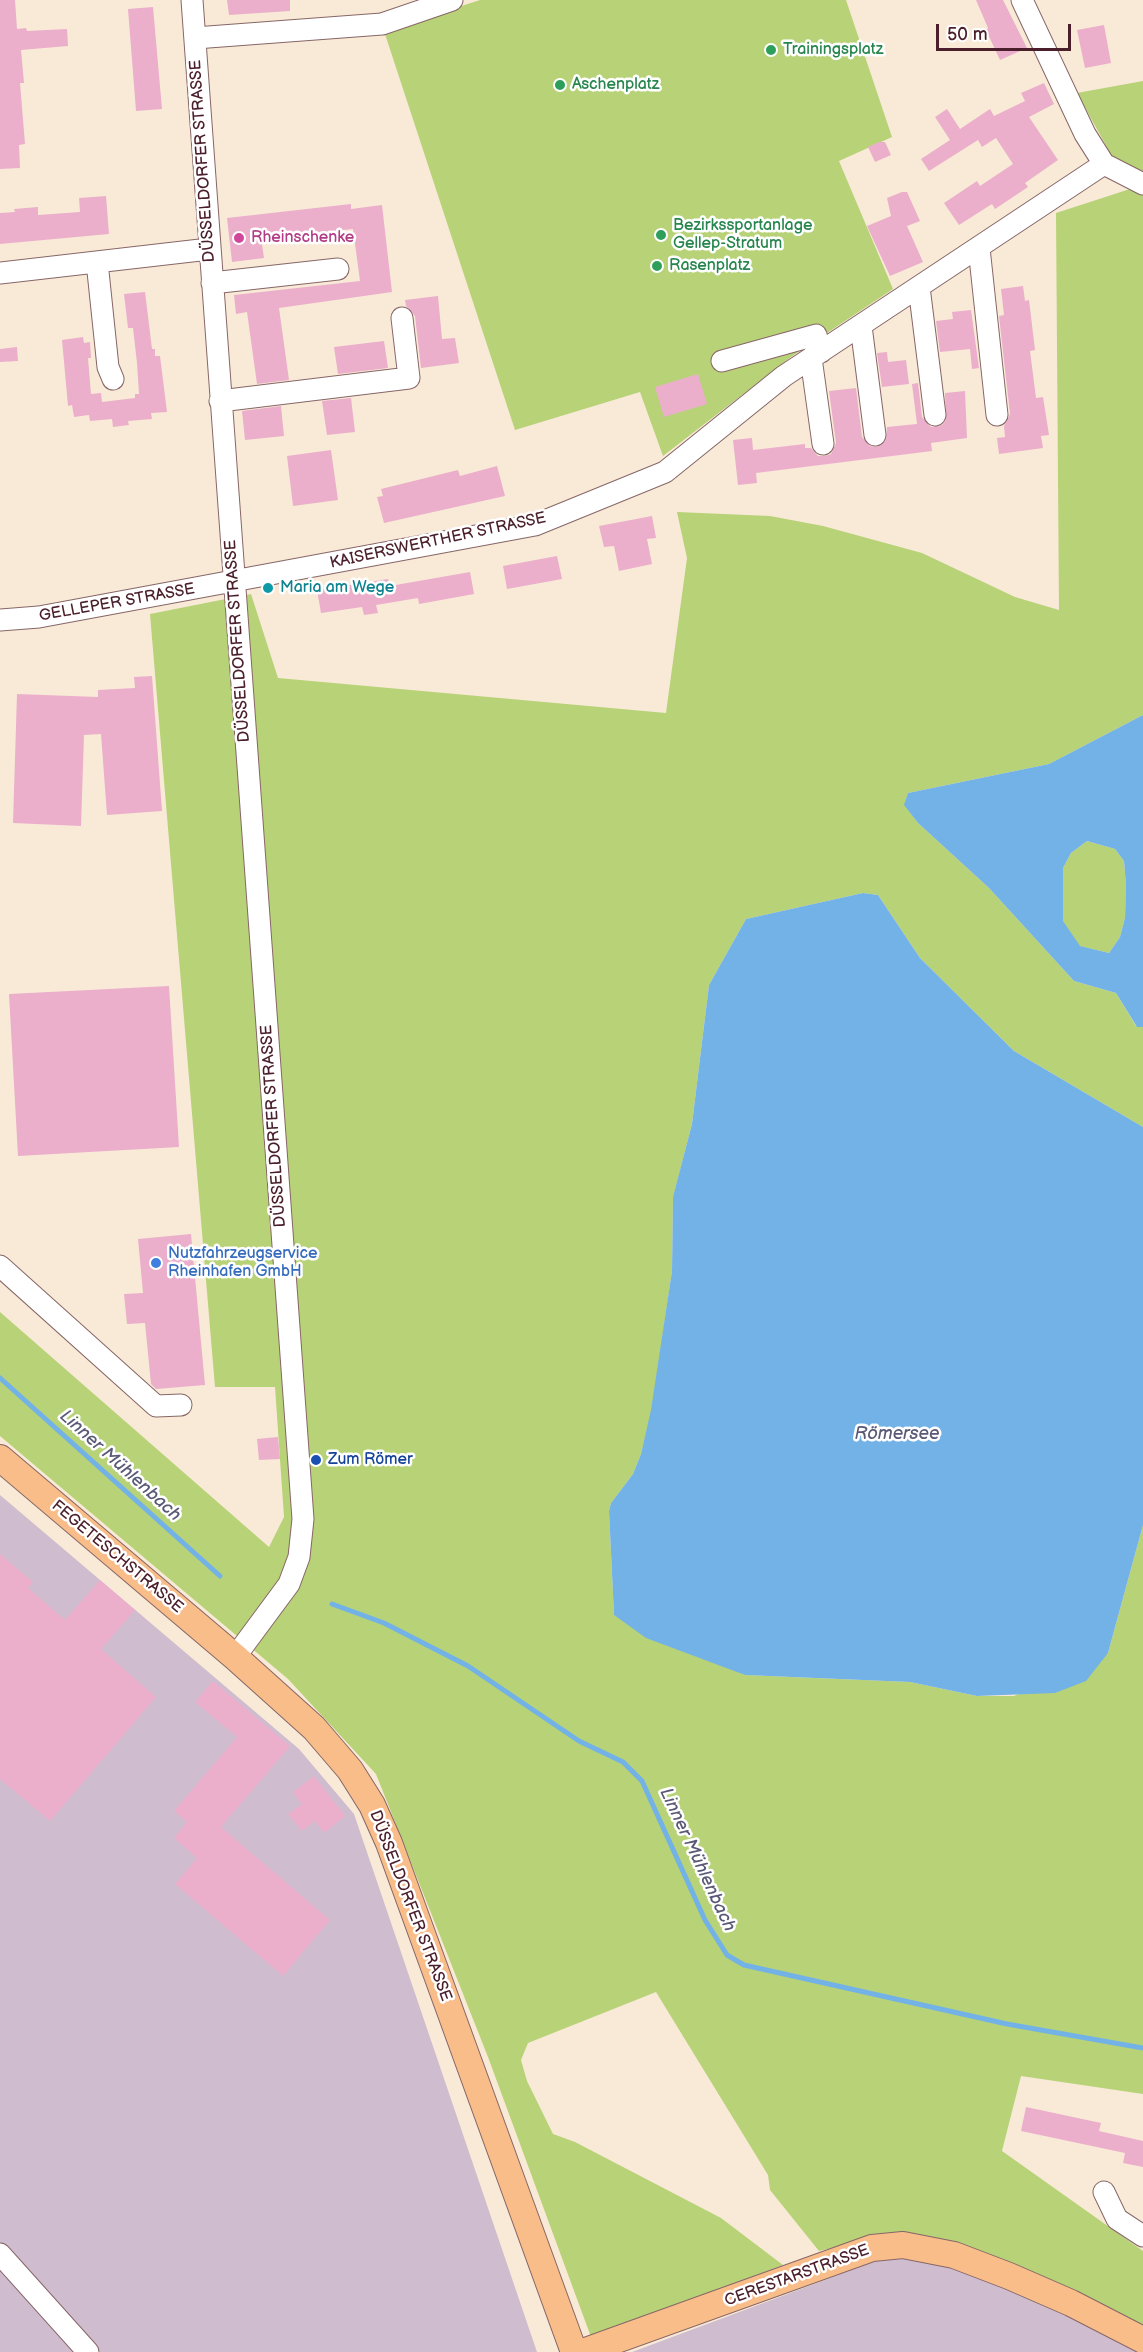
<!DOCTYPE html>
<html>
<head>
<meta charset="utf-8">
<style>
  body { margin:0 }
  #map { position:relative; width:1143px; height:2352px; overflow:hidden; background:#f8ead7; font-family:"Balsamiq Sans",sans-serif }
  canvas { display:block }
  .scale { position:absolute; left:936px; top:24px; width:135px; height:27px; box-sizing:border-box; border:3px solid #4a1f2b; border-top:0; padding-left:8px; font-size:18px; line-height:21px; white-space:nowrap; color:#4a1f2b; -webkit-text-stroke:4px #fff; paint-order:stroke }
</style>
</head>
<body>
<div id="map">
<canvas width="1143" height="2352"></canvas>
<div class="scale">50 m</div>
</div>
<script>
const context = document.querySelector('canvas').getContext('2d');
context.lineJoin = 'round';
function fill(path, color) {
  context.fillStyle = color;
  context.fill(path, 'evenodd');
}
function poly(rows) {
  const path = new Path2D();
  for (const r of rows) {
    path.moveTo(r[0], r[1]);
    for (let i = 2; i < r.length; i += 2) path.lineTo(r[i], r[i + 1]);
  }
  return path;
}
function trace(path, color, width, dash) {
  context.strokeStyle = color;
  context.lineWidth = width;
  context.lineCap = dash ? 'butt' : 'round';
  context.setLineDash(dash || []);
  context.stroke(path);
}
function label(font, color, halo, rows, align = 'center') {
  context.font = font + ' "Balsamiq Sans",sans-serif';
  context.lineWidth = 5;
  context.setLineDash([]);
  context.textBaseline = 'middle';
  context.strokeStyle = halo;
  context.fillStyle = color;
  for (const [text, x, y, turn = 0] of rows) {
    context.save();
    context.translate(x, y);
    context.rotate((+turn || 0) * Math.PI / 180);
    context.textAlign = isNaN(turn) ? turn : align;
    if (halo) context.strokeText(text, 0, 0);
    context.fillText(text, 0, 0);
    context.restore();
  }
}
fill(poly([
  [0,1495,299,1749,354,1814,537,2352,0,2352],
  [892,2255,936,2260,1063,2311,1139,2352,632,2352]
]), '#cfbdcf');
fill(poly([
  [480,0,846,0,892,137,839,161,893,289,791,357,663,456,640,392,515,430,384,31],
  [1143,81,1143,715,1049,764,908,793,905,805,918,823,989,888,1074,981,1116,993,1136,1026,1143,1027,1143,1127,1014,1051,920,958,878,895,863,893,746,919,709,985,692,1124,673,1198,672,1271,652,1410,641,1454,633,1474,611,1503,609,1511,614,1615,745,1675,910,1682,977,1696,1014,1696,1108,1653,1143,1525,1143,2094,1021,2076,1002,2151,1143,2251,1143,2330,892,2234,819,2251,770,2190,768,2175,656,1992,528,2043,521,2060,527,2081,553,2134,575,2142,721,2218,783,2265,591,2337,488,2057,376,1774,288,1679,0,1436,0,1312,269,1547,284,1517,275,1387,215,1387,150,614,251,594,278,678,666,713,687,558,677,512,770,516,823,526,922,553,1015,597,1059,610,1056,213,1130,189,1077,93],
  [1087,841,1115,849,1124,861,1126,885,1125,918,1120,937,1109,953,1079,946,1063,922,1063,868,1071,853]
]), '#b8d277');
fill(poly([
  [1143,715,1143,1027,1137,1027,1116,993,1074,981,989,888,918,823,904,805,908,793,1049,764],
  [1087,841,1115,849,1124,861,1126,885,1125,918,1120,937,1109,953,1080,946,1063,921,1063,868,1071,853],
  [863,893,878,895,920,958,1014,1051,1143,1127,1143,1525,1108,1653,1086,1681,1055,1693,977,1696,910,1682,745,1675,646,1638,614,1615,609,1511,611,1503,633,1474,641,1454,651,1410,672,1271,673,1197,692,1124,709,985,746,919]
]), '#73b2e6');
trace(poly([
  [0,1378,220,1576],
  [332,1604,384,1623,468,1666,579,1741,623,1762,642,1781,705,1920,727,1955,744,1965,1007,2024,1143,2048]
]), '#73b2e6', 5);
fill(poly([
  [0,0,15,0,17,29,26,28,27,31,67,29,68,46,21,50,24,83,20,83,25,144,19,145,20,168,0,169],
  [227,0,290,0,290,11,229,15],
  [976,0,1003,0,1027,48,1000,60,986,30,988,28],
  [153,7,162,109,136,111,128,9],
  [1104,25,1111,63,1085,68,1077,30],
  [1044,83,1054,104,1029,117,1058,160,1025,183,1028,187,995,209,992,204,959,225,944,203,977,181,980,186,1013,164,996,138,982,147,978,140,929,171,921,159,950,140,935,117,947,109,960,129,990,109,994,116,1025,101,1021,93],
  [879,142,885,142,891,155,875,162,868,147],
  [902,192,907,192,920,221,907,226,923,262,890,276,867,226,891,216,887,198],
  [106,196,109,234,0,244,0,213,15,212,14,209,38,207,38,215,80,212,79,198],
  [351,204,351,209,382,205,392,292,279,308,289,380,257,384,247,312,236,314,234,295,360,281,353,229,261,238,264,258,232,262,227,218],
  [1023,286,1025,301,1029,300,1035,350,1030,351,1036,398,1043,397,1049,435,1041,436,1043,448,999,454,997,438,1005,437,1004,426,1010,414,999,316,1004,315,1001,289],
  [145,292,152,349,155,349,155,356,160,356,167,412,151,413,152,419,128,421,129,425,113,427,112,419,90,421,89,415,74,417,72,405,68,406,62,340,83,337,84,343,90,342,91,358,88,358,91,394,101,393,102,402,135,398,135,394,139,394,137,363,133,328,128,328,124,294],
  [438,296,442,339,455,338,459,363,421,368,415,316,406,306,405,300],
  [971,310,979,368,972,369,970,349,940,352,936,321,953,319,952,312],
  [384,341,388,368,338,374,334,347],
  [17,347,18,361,0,362,0,349],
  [887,352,888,362,906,360,909,384,882,387,877,353],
  [698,374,707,404,664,417,655,387],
  [918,383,922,417,931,427,942,425,946,420,945,393,965,391,967,438,931,443,932,451,756,473,757,483,738,485,733,440,752,438,753,450,805,444,805,448,811,448,818,456,825,456,831,454,836,443,829,391,856,388,862,437,870,446,877,447,886,440,887,427,917,424,912,384],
  [351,398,355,432,327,435,322,401],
  [281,406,284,436,245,440,242,411],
  [331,450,338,500,293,506,287,456],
  [497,466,505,496,384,523,377,497,383,496,381,489,458,470,460,476],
  [652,516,656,538,647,539,652,564,619,571,614,546,604,547,599,526],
  [557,556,562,579,507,589,503,566],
  [470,572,474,594,419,604,418,598,376,605,378,613,364,615,362,607,321,613,317,590,388,579,390,586],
  [152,676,162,811,107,815,101,734,84,735,81,826,13,823,17,694,98,697,98,690,135,688,134,677],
  [169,986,179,1147,18,1156,9,994],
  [191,1234,205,1385,156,1389,151,1384,145,1323,127,1324,124,1294,143,1293,138,1239],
  [278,1437,280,1459,259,1460,257,1439],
  [0,1554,33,1582,28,1588,65,1620,100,1580,135,1610,101,1649,156,1697,50,1821,0,1779],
  [213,1681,290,1746,221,1827,330,1920,283,1976,175,1884,197,1858,174,1838,187,1822,174,1811,237,1737,195,1702],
  [314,1776,345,1816,324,1833,315,1821,302,1831,288,1814,302,1804,293,1792],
  [1026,2107,1101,2123,1099,2131,1143,2141,1143,2167,1123,2163,1125,2153,1021,2131]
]), '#ebafcb');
const minor = poly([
  [192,0,303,1519,299,1557,289,1584,235,1657],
  [195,38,382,24,452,0],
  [1104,164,1143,184],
  [979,248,997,415],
  [97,262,108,367,113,379],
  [0,273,209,249],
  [212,283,338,269],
  [919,287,935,415],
  [861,326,875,435],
  [811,358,823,444],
  [722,361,816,335,821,352],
  [220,401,409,378,402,318],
  [0,620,39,617,535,525,665,472,784,376,1104,164,1085,134,1022,0],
  [0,1266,156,1406,181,1405],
  [1104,2192,1117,2219,1143,2236],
  [0,2254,88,2352]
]);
const major = poly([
  [0,1458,235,1657,314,1728,350,1770,372,1805,389,1843,574,2352],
  [583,2352,872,2248,903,2245,954,2255,1009,2276,1071,2303,1143,2340]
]);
trace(minor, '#876667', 23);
trace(major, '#876667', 28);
trace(minor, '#fff', 21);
trace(major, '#f9bd89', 26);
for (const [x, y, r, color] of [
  [771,50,6,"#2e9e5b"],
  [560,85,6,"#2e9e5b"],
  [661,235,6,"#2e9e5b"],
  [239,238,6,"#d1479c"],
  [657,266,6,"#2e9e5b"],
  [268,588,6,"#0f9aa8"],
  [156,1263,6,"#3f7fe0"],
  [316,1460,6,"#1a4fb4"]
]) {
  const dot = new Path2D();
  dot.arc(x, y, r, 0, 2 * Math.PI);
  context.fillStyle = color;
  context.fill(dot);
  trace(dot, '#fff', 2);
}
label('16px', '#27864d', '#fff', [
  ["Trainingsplatz",783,50],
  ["Aschenplatz",572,85],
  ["Bezirkssportanlage",673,226],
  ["Gellep-Stratum",673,244],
  ["Rasenplatz",669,266]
], 'left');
label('16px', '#4a1f2b', '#fff', [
  ["DÜSSELDORFER STRASSE",203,161,-94],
  ["KAISERSWERTHER STRASSE",438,541,-12],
  ["GELLEPER STRASSE",117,603,-10],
  ["DÜSSELDORFER STRASSE",238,641,-94],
  ["DÜSSELDORFER STRASSE",274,1126,-94],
  ["FEGETESCHSTRASSE",117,1557,40],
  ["DÜSSELDORFER STRASSE",410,1906,69],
  ["CERESTARSTRASSE",797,2276,-20]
]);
label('16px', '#b23c85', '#fff', [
  ["Rheinschenke",251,238]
], 'left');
label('16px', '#0d838f', '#fff', [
  ["Maria am Wege",280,588]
], 'left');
label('16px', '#366cbe', '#fff', [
  ["Nutzfahrzeugservice",168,1254],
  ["Rheinhafen GmbH",168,1272]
], 'left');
label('16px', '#164399', '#fff', [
  ["Zum Römer",328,1460]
], 'left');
label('italic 18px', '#5a5a76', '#fff', [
  ["Römersee",897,1434],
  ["Linner Mühlenbach",120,1466,42],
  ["Linner Mühlenbach",697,1860,65]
]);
</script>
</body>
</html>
